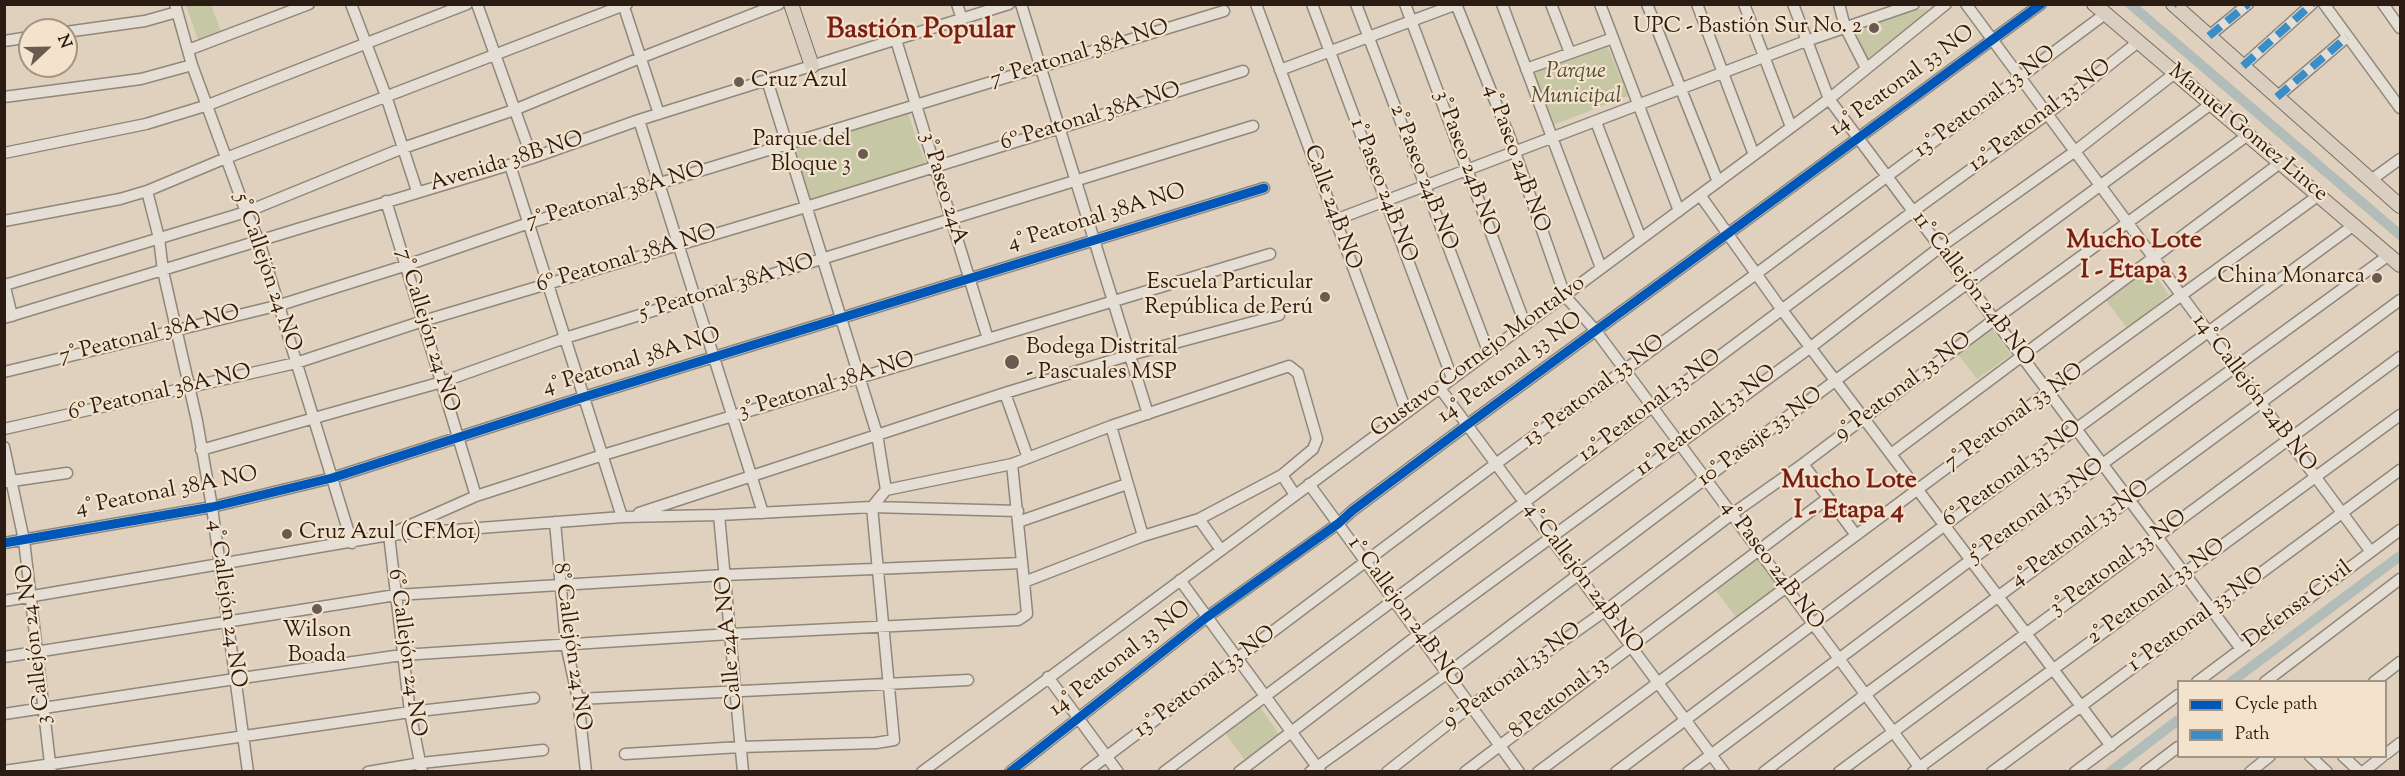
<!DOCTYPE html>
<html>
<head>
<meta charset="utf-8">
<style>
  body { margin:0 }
  #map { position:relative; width:2405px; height:776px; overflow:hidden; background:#dfd1be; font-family:"Sorts Mill Goudy",serif }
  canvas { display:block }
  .frame { position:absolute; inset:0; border:6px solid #2a1c13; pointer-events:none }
  .legend { position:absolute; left:2177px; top:680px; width:210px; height:78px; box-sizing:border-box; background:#f3e2cc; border:2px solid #a39382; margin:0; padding:8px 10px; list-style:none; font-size:18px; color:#2a1c13 }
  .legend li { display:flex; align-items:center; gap:12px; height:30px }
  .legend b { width:30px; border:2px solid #a39382 }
  .north { position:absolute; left:18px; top:18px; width:60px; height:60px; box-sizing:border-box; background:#f3e2cc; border:2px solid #a39382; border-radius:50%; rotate:68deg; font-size:16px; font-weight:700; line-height:24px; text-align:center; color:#2a1c13 }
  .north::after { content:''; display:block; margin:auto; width:21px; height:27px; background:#695b4f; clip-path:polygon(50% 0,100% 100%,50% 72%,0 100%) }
</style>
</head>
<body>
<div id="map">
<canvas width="2405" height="776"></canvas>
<div class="frame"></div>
<ul class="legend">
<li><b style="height:8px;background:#0057b8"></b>Cycle path</li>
<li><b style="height:8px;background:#3b8dc8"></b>Path</li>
</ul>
<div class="north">N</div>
</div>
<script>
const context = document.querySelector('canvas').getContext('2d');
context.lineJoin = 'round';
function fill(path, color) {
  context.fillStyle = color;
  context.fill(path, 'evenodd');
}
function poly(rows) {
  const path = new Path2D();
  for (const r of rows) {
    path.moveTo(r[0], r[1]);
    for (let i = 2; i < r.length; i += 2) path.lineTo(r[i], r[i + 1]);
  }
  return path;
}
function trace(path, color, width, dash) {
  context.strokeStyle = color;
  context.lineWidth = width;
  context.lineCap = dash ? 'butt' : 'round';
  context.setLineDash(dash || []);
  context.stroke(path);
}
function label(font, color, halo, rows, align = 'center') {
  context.font = font + ' "Sorts Mill Goudy",serif';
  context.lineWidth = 4.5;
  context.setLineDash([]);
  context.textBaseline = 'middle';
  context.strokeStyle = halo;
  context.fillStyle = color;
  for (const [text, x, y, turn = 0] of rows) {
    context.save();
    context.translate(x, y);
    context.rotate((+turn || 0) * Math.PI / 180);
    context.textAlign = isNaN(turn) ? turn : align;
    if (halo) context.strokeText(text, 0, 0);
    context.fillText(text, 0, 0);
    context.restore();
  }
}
fill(poly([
  [186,5,211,5,221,31,198,40],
  [1920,9,1932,10,1866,60,1850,32,1866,26,1870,35,1883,30,1879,22],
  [1607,45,1628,96,1553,125,1532,72],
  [908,114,926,165,809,202,792,147],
  [2149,266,2169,295,2127,328,2105,299],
  [1990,326,2011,355,1977,379,1956,352],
  [1756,554,1778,585,1737,618,1713,587],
  [1258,704,1281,737,1246,762,1223,730]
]), '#c6c7a5');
trace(poly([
  [2130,4,2400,235],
  [2231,682,2400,556],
  [2110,772,2178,720]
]), '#b2bdba', 10);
const minor = poly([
  [175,4,192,65,246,212,259,241,352,543],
  [351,4,386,96,417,191],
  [477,4,532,158],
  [623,4,659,114],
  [957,4,962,19],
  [1021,4,1148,414],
  [1256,4,1406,411],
  [1312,4,1452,378],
  [1356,4,1488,351],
  [1405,4,1525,324],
  [1456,4,1510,138,1565,296,1596,331,1923,772],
  [1502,4,1601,268],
  [1551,4,1570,53],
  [1600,4,1679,211],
  [1647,4,1718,182],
  [1697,4,1754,155],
  [1744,4,1791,127],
  [1793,4,1829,99,2241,649],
  [1839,4,1845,27,1866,68],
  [1966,4,2371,552],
  [2324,4,2400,108],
  [2383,4,2400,28],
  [66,32,145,21,177,12],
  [2209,36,2248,4],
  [896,40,988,339],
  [4,41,30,37],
  [188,50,309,4],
  [2243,66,2312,4],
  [1526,69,1613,38],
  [1280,70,1457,4],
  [767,80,877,434,886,490],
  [4,97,141,79,192,65],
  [2277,97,2347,37],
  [639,120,763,513],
  [1596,122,1641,239],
  [4,153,146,124,208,105,467,4],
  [510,165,622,517],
  [2371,180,2400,159],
  [147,191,159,238,163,271,197,421,212,507,248,772],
  [1700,195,1782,310,2111,746],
  [386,201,476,496],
  [1335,220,1806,41,1914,4],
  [4,221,120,199,147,191,226,158,627,4],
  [4,283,12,316],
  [5,285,246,212,403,148,514,110,640,58,779,4],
  [4,318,532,158,639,120,1009,4],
  [4,372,280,305,407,265,529,223,1224,11],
  [1439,387,1724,772],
  [1005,393,1028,458],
  [1111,426,1143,536],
  [4,429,296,363,423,321,806,207,1243,71],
  [4,447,24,540,51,772],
  [201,450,442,382,565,338,1253,126],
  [1891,454,2280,163],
  [1803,464,1856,535],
  [1282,475,1295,495],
  [5,482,67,473],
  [1309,484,1519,772],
  [872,507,886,490,1012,464,1111,426,1289,366,1298,373,1317,439,1313,449,1282,475,1199,519,1143,536,1024,582,1012,464],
  [639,513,1005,393,1130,355,1279,315],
  [719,515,743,772],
  [1199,519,1221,550],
  [555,522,566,644,578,699,586,772],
  [1018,522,1127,484],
  [397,531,476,496,603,455,1270,254],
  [389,535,410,712,422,772],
  [4,543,212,507,332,478,584,397,1264,188],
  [1180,580,1320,771],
  [4,601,389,535,622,517,719,515,872,507,1018,511],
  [4,657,396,595,724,575,1022,563],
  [1048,677,1118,772],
  [2197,682,2400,530],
  [2265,682,2400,579],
  [2374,682,2400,662],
  [578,699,968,680],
  [4,714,235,679,402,655,730,634,1018,620,1027,614,1024,582],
  [625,754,740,747,876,743,894,740,872,507],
  [2386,754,2400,743],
  [2310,756,2327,772],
  [2343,756,2360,772],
  [4,771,410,712,534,698],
  [368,772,421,763,543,750],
  [922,772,1754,155,1829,99,1946,4],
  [1010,772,1207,617,1339,523,1352,511,1467,425,2041,4],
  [1086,772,1486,471,1756,274,2105,14],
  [1164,772,1923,204,2046,115,2138,42],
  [1239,772,1418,635,1811,347,1939,248,2074,152,2175,73],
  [1310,772,1452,670,1836,380,2211,104],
  [1387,772,1472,705,1605,611,1732,514,1803,464,1995,319,2248,135],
  [1465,772,1828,498],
  [1538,772,2039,399,2319,195],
  [1616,772,1945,525,2354,225],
  [1688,772,1972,559,2389,255],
  [1764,772,1866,694,2400,300],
  [1839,772,2400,357],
  [1913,772,2400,415],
  [1992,772,2400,470],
  [2075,772,2178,695],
  [2145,772,2178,747],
  [2250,772,2270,756],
  [2363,772,2383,756]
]);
const major = poly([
  [791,4,812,66],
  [2094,4,2400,265],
  [2173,4,2400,206]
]);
trace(minor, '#90877b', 13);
trace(major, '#786f64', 16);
trace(minor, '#e5ded5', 10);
trace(major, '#d9cec0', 14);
trace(poly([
  [2173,5,2174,4],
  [2209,36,2248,4],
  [2243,66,2312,4],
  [2277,97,2347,37]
]), '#3b8dc8', 8, [15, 8]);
trace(poly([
  [4,543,212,507,332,478,584,397,1264,188],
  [1010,772,1207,617,1339,523,1352,511,1467,425,2041,4]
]), '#0057b8', 9);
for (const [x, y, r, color] of [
  [1874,28,6,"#695b4f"],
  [739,82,6,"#695b4f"],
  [863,154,6,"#695b4f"],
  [2377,278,6,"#695b4f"],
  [1325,297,6,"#695b4f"],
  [1012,362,8,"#695b4f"],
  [287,534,6,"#695b4f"],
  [317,609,6,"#695b4f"]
]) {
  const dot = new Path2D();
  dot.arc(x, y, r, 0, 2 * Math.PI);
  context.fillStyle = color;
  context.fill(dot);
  trace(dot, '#f3e2cc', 2);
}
label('22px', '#2a1c13', '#f3e2cc', [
  ["UPC - Bastión Sur No. 2",1862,28],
  ["Cruz Azul",751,82,"left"],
  ["Parque del",851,141],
  ["Bloque 3",851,166],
  ["China Monarca",2365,278],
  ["Escuela Particular",1313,284],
  ["República de Perú",1313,309],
  ["Bodega Distrital",1026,349,"left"],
  ["- Pascuales MSP",1026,374,"left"],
  ["Cruz Azul (CFM01)",299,534,"left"],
  ["Wilson",317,632,"center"],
  ["Boada",317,657,"center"]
], 'right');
label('22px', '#2a1c13', '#f3e2cc', [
  ["7° Peatonal 38A NO",1080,55,-17],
  ["14° Peatonal 33 NO",1903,82,-36],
  ["13° Peatonal 33 NO",1986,103,-37],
  ["12° Peatonal 33 NO",2041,117,-37],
  ["6º Peatonal 38A NO",1091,118,-17],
  ["Manuel Gomez Lince",2247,134,40],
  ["4° Paseo 24B NO",1515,159,70],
  ["Avenida 38B NO",507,163,-17],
  ["3° Paseo 24B NO",1465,164,70],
  ["2° Paseo 24B NO",1422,178,69],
  ["3° Paseo 24A",942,189,73],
  ["1° Paseo 24B NO",1382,191,69],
  ["7° Peatonal 38A NO",616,197,-17],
  ["Calle 24B NO",1331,208,70],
  ["4° Peatonal 38A NO",1097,219,-17],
  ["6º Peatonal 38A NO",627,260,-17],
  ["5° Callejón 24 NO",266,273,71],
  ["5° Peatonal 38A NO",727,289,-17],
  ["11° Callejón 24B NO",1972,290,53],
  ["7° Callejón 24 NO",426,331,73],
  ["7° Peatonal 38A NO",150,336,-14],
  ["Gustavo Cornejo Montalvo",1479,358,-36],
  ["4° Peatonal 38A NO",632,363,-17],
  ["14° Peatonal 33 NO",1511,369,-36],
  ["3° Peatonal 38A NO",827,387,-17],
  ["9° Peatonal 33 NO",1904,388,-37],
  ["13° Peatonal 33 NO",1595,392,-37],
  ["6º Peatonal 38A NO",160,394,-13],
  ["14° Callejón 24B NO",2253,394,53],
  ["12° Peatonal 33 NO",1651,407,-37],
  ["7° Peatonal 33 NO",2015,418,-36],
  ["11° Peatonal 33 NO",1707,422,-37],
  ["10° Pasaje 33 NO",1761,438,-37],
  ["6° Peatonal 33 NO",2013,475,-36],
  ["4° Peatonal 38A NO",167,493,-11],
  ["5° Peatonal 33 NO",2037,512,-36],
  ["4° Peatonal 33 NO",2081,535,-36],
  ["3° Peatonal 33 NO",2119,564,-36],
  ["4° Paseo 24B NO",1771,566,53],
  ["4° Callejón 24B NO",1582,579,53],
  ["2° Peatonal 33 NO",2157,593,-36],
  ["4° Callejón 24 NO",225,604,82],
  ["Defensa Civil",2299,606,-37],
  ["1° Callejon 24B NO",1404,613,54],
  ["1° Peatonal 33 NO",2197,621,-36],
  ["Calle 24A NO",731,643,-95],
  ["3 Callejón 24 NO",36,644,-97],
  ["8° Callejón 24 NO",570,647,82],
  ["6° Callejón 24 NO",405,653,82],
  ["14° Peatonal 33 NO",1121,660,-38],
  ["9° Peatonal 33 NO",1513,677,-36],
  ["13° Peatonal 33 NO",1206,683,-37],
  ["8 Peatonal 33",1560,699,-38]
]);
label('italic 22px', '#524d39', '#f3e2cc', [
  ["Parque",1576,73],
  ["Municipal",1576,98]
]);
label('bold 26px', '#7a1f14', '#f3e2cc', [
  ["Mucho Lote",2134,243],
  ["I - Etapa 3",2134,273],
  ["Mucho Lote",1849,483],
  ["I - Etapa 4",1849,513]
]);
label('bold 28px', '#7a1f14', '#f3e2cc', [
  ["Bastión Popular",921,32]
]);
</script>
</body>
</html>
